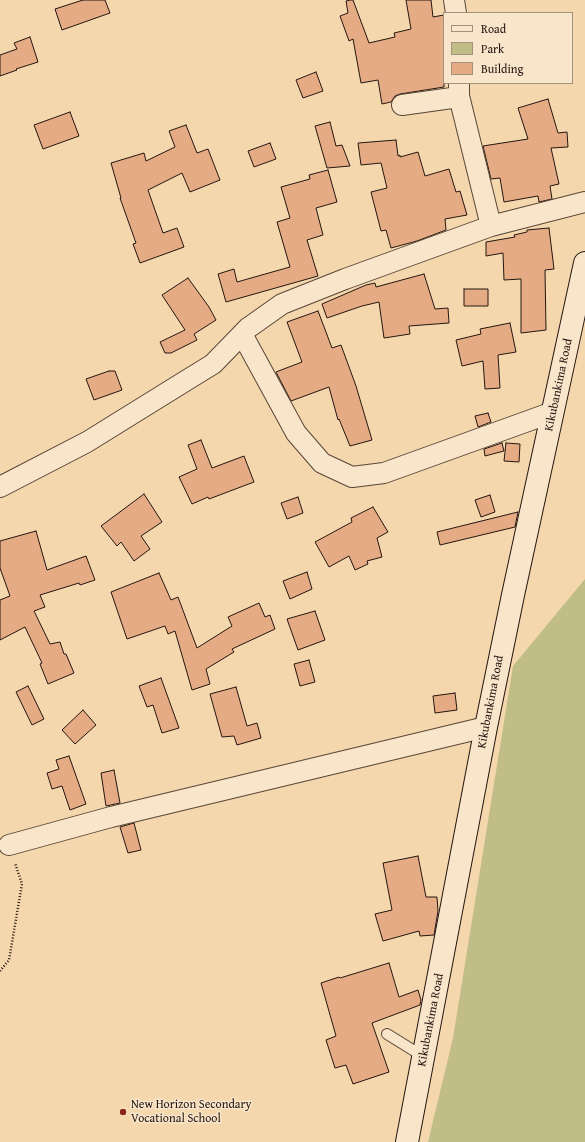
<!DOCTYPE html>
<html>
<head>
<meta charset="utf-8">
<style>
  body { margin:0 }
  #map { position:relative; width:585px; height:1142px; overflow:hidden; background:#f5d7ad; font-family:"Gentium Book Plus",serif }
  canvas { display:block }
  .legend { position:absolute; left:443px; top:12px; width:130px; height:72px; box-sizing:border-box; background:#f8e5ca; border:1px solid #a39280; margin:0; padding:5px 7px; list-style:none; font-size:12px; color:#241610 }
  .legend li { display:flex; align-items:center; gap:8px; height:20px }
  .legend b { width:20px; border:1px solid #a39280 }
</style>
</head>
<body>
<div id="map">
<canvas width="585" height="1142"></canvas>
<ul class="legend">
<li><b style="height:5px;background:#f8e5ca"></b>Road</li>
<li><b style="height:11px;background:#c0bd87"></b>Park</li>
<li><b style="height:11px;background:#e4ab84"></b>Building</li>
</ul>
</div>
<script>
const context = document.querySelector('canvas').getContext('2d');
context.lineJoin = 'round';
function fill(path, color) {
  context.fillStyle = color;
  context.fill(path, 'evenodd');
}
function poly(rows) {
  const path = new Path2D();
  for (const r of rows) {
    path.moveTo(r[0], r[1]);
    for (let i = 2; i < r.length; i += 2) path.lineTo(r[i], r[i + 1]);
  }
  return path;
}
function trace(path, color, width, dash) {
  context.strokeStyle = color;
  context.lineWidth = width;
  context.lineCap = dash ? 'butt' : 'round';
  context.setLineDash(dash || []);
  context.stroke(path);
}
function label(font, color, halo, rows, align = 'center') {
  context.font = font + ' "Gentium Book Plus",serif';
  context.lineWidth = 3;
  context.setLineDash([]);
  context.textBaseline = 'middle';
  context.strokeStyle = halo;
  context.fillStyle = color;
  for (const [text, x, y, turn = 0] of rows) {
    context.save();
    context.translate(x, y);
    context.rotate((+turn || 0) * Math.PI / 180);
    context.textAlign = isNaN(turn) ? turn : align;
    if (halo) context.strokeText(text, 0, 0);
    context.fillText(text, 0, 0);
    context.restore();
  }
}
fill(poly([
  [585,579,585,1142,428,1142,453,1038,513,666]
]), '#c0bd87');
const building = poly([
  [83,0,105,0,110,13,62,30,55,9,83,0],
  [350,0,353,0,369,43,395,37,394,33,411,29,406,0,431,0,433,17,444,15,444,87,400,94,395,96,391,102,382,104,378,80,361,83,353,39,349,41,340,16,348,13,346,1,350,0],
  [30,37,38,62,16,69,17,70,0,76,0,55,17,49,14,43,30,37],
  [316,72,323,91,303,98,296,80,316,72],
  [548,99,558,133,567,132,568,147,551,148,559,184,550,186,552,199,539,202,538,196,504,202,500,178,491,179,483,146,528,139,518,108,548,99],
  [70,112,79,136,43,149,34,125,70,112],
  [330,122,336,146,342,145,350,166,327,168,315,126,330,122],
  [186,125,197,153,208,149,220,180,190,192,182,173,148,190,163,233,177,228,184,247,140,263,133,244,136,243,120,198,121,198,111,163,144,153,146,161,175,147,169,131,186,125],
  [396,140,398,156,400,155,400,157,418,152,425,176,449,169,456,192,460,191,467,215,445,219,446,230,417,241,391,248,386,230,381,231,371,192,387,188,381,163,361,165,358,143,396,140],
  [270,143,276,159,254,167,248,151,270,143],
  [328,170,337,202,316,208,323,235,307,240,318,276,226,302,218,274,234,269,237,282,290,267,277,222,290,218,281,187,310,179,309,175,328,170],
  [549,228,554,269,545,270,546,330,521,333,521,279,504,280,503,253,486,256,486,242,515,237,514,235,527,232,527,230,549,228],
  [424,274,435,309,448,308,449,323,409,326,410,334,384,338,379,302,362,306,327,318,322,304,366,285,375,283,376,287,424,274],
  [188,278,209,307,216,320,194,334,197,340,171,353,165,353,160,342,185,330,162,295,188,278],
  [464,289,488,289,488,306,464,306,464,289],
  [318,311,332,348,341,345,356,386,372,440,350,446,339,419,338,420,329,387,291,401,276,372,302,362,287,322,318,311],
  [510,323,516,352,498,355,500,388,485,389,483,361,462,366,456,340,481,334,480,329,510,323],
  [109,371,115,371,122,390,94,400,86,379,109,371],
  [488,413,491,422,478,427,475,416,488,413],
  [201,440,212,468,244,456,254,482,209,499,208,497,192,504,179,477,197,469,188,445,201,440],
  [502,443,504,451,485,456,484,449,502,443],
  [506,443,520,444,519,462,504,461,506,443],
  [144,494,162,522,141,536,150,549,134,561,121,542,117,546,101,526,144,494],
  [490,495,495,512,481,517,475,500,490,495],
  [298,497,303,513,287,519,281,503,298,497],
  [373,507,388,532,377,538,382,557,367,561,368,564,355,570,349,556,329,567,315,542,352,522,351,518,373,507],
  [518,512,515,527,440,545,437,532,518,512],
  [36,531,47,570,86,556,95,580,80,585,79,583,40,595,45,607,34,611,50,644,60,642,64,654,66,654,74,673,48,684,40,664,42,663,25,627,0,640,0,600,10,596,0,568,0,541,36,531],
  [307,572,312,589,290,599,283,581,307,572],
  [159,573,171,600,178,597,197,648,232,626,228,617,259,603,265,617,270,615,275,629,232,649,234,652,206,669,210,684,192,690,175,631,168,634,165,626,127,639,111,592,159,573],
  [315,611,325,640,298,650,287,619,315,611],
  [309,660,315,682,300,686,294,664,309,660],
  [161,678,179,728,162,733,153,705,147,707,139,686,161,678],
  [28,686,44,719,32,725,16,692,28,686],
  [236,687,247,726,257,723,261,738,237,745,234,736,222,737,210,694,236,687],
  [455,693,457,710,435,713,433,696,455,693],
  [83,710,96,725,75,744,62,730,83,710],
  [69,756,86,804,70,810,62,786,52,789,47,773,59,769,56,760,69,756],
  [114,770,120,803,106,806,101,773,114,770],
  [134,823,141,850,128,853,120,827,134,823],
  [418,856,426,897,437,897,438,911,434,935,420,936,419,931,383,941,375,914,392,910,383,863,418,856],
  [389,963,399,997,418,990,421,1000,420,1005,372,1023,389,1072,353,1084,346,1065,335,1068,326,1040,336,1036,321,983,339,977,340,978,389,963]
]);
fill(building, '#e4ab84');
trace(building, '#241610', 1);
const lane = poly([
  [387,1034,416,1052,424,1052]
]);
const street = poly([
  [454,0,456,13],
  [459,83,459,96,491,226],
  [402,105,459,97],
  [242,334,296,433,322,463,352,477,384,473,553,412],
  [0,487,87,442,187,380,213,364,248,328,282,304,345,279,491,226,585,202],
  [9,845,111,817,486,727]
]);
const secondary = poly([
  [407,1142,486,727,513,595,585,263]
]);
trace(lane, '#584637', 12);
trace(street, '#584637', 22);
trace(secondary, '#241610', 24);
trace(poly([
  [0,971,9,960,22,884,15,863]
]), '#241610', 2.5, [1, 2]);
trace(lane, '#f8e5ca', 10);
trace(street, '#f8e5ca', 20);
trace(secondary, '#f8e5ca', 22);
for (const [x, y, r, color] of [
  [123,1112,4,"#8f2418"]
]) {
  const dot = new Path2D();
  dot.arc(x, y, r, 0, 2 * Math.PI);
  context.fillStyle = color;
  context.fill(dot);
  trace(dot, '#f8e5ca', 1.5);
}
label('12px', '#241610', '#f8e5ca', [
  ["Kikubankima Road",559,385,-78],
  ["Kikubankima Road",491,702,-79],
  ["Kikubankima Road",431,1020,-79]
]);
label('12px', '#241610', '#f8e5ca', [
  ["New Horizon Secondary",131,1105],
  ["Vocational School",131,1119]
], 'left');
</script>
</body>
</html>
